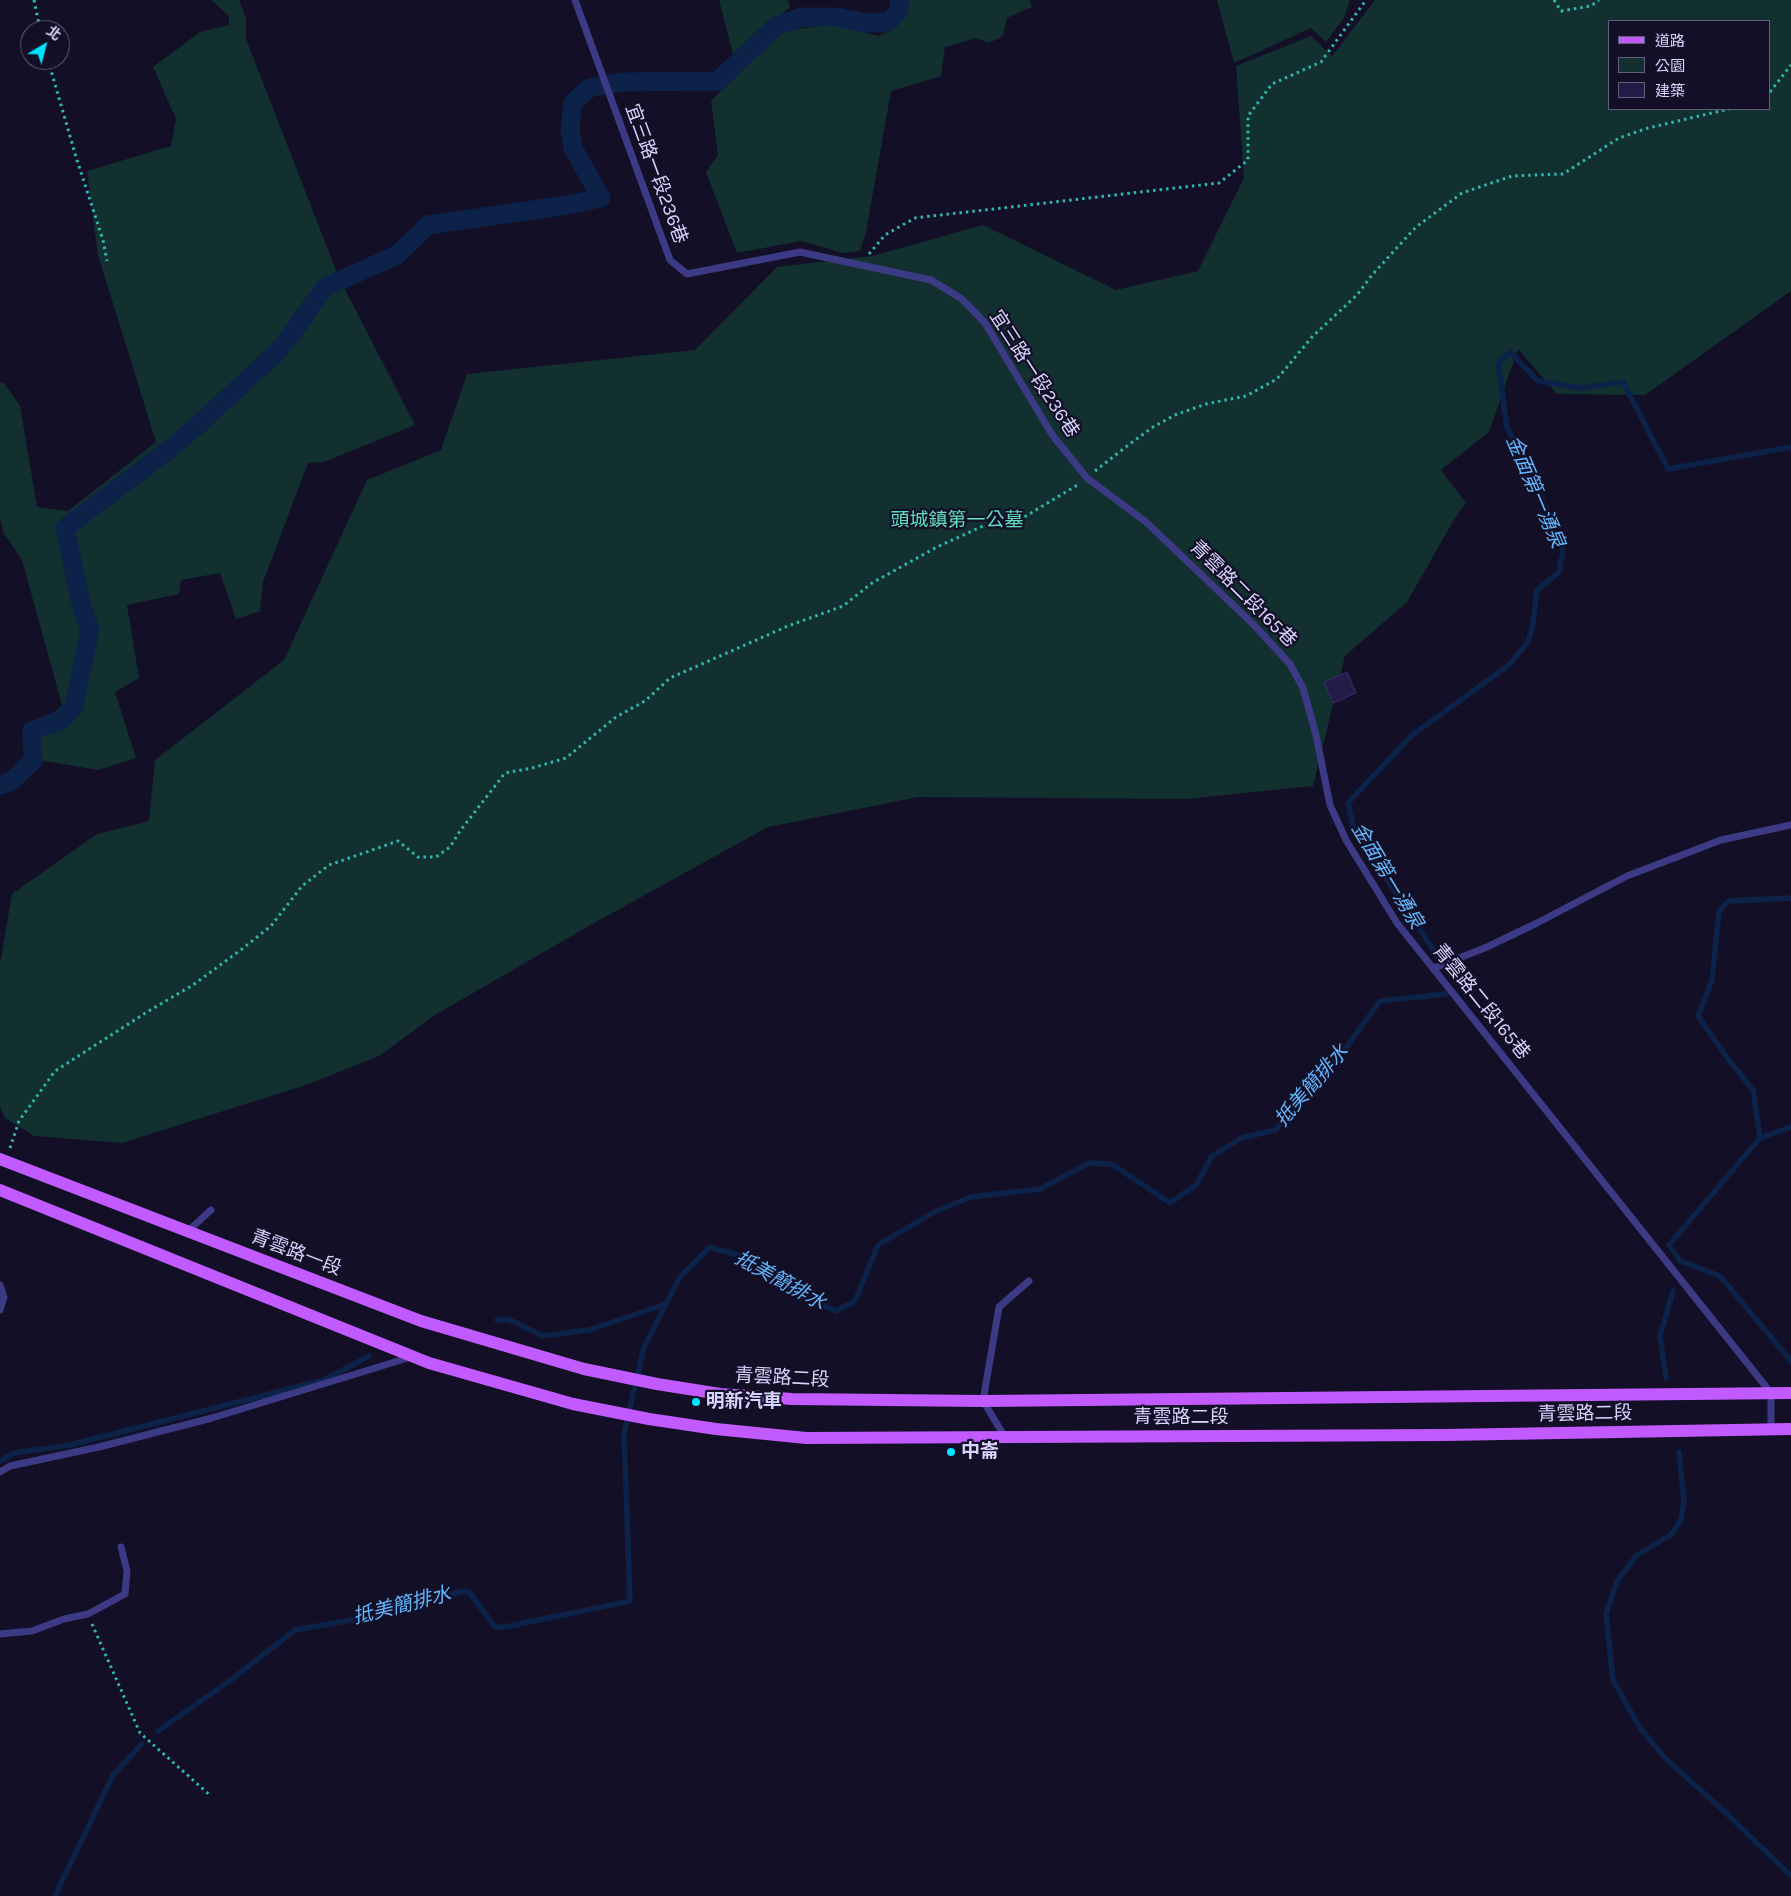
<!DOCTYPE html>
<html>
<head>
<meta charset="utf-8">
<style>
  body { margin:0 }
  #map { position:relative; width:1791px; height:1896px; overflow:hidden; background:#130f26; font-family:Karla,"Noto Sans TC",sans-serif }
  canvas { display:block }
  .legend { position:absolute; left:1608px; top:20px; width:162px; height:90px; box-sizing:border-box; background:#130f26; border:1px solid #625e7d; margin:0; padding:6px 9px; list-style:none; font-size:15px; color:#d9d4ff }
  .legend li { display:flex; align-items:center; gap:10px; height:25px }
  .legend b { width:25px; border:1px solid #625e7d }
  .north { position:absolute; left:20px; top:20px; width:50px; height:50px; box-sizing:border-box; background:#130f26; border:1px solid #625e7d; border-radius:50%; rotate:37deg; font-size:14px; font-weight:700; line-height:20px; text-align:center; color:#d9d4ff }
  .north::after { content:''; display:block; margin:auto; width:18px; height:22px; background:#00e5ff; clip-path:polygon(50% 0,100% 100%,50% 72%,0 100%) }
</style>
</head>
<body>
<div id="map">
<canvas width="1791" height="1896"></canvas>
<ul class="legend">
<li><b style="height:6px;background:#c25bff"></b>道路</li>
<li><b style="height:14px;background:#12302f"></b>公園</li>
<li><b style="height:14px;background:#241b47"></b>建築</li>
</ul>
<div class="north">北</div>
</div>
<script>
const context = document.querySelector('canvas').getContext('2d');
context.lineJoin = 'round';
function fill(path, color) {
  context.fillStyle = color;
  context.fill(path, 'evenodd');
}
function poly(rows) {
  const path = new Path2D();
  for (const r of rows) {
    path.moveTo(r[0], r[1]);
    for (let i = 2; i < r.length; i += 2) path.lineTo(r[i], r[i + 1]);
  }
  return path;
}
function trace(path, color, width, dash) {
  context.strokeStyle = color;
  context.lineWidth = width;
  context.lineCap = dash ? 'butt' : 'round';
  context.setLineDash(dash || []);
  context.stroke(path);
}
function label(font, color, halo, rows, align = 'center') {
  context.font = font + ' Karla,"Noto Sans TC",sans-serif';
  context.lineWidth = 4.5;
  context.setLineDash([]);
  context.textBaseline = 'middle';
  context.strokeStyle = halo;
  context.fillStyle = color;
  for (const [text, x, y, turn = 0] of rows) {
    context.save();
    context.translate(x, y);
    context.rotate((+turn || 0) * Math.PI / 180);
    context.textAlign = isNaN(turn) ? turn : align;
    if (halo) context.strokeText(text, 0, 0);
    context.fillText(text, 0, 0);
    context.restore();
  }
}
fill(poly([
  [211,0,239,0,246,19,246,39,339,278,415,425,324,462,308,463,263,582,260,611,236,619,220,573,181,580,179,594,127,605,139,678,115,692,136,758,98,770,27,758,31,734,62,705,22,560,3,532,0,518,0,383,4,383,20,406,37,507,68,511,156,442,98,255,87,171,171,146,176,119,153,67,200,32,229,25,229,16],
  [719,0,788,0,790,7,734,58],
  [905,0,1030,0,1032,7,1007,18,1003,36,989,43,976,38,945,47,941,76,891,91,866,232,860,251,843,253,801,241,737,253,706,172,718,155,711,101,779,32,831,24,879,36,897,26],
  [1217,0,1350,0,1344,18,1326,42,1311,28,1234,63],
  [1375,0,1791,0,1791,291,1645,395,1557,394,1518,349,1489,432,1441,470,1466,503,1455,518,1407,602,1345,656,1313,786,1186,799,918,797,768,827,594,923,435,1015,379,1056,309,1084,122,1143,34,1136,5,1118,0,1107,0,964,12,894,97,834,149,821,155,760,284,660,367,480,441,450,467,374,695,350,777,267,872,256,983,225,1116,290,1198,271,1244,178,1236,66,1311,36,1332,56],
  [1610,21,1770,21,1770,109,1610,109]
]), '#12302f');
trace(poly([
  [1438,957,1354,829,1348,803,1411,736,1509,665,1528,642,1533,624,1537,590,1559,572,1563,551,1545,506,1507,427,1498,363,1510,352,1538,381,1581,388,1623,382,1668,469,1791,447],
  [1454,976,1464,990],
  [1760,1138,1791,1127],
  [1681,1261,1720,1276,1791,1361],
  [1681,1262,1669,1245,1760,1138,1753,1090,1728,1059,1698,1016,1712,980,1719,911,1729,901,1791,898],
  [497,1320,508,1319,543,1336,589,1330,666,1304],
  [1666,1378,1660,1336,1673,1291],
  [1679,1452,1684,1501,1681,1519,1672,1534,1637,1555,1617,1581,1606,1614,1613,1680,1640,1728,1666,1759,1725,1812,1791,1876],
  [0,1461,14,1453,70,1445,324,1380,369,1356],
  [158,1731,228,1682,295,1630,391,1613,462,1591,470,1593,495,1627,505,1627,630,1601,624,1433,644,1347,680,1277,710,1247,744,1257,802,1296,836,1311,855,1301,878,1245,934,1212,971,1197,1040,1189,1089,1163,1112,1164,1170,1203,1197,1184,1211,1157,1241,1138,1275,1130,1340,1056,1380,1001,1446,994],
  [55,1896,113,1775,142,1744]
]), '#0c2248', 5.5);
trace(poly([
  [0,785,11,781,33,761,32,731,61,720,74,706,90,629,82,608,65,528,179,442,246,381,282,347,325,287,397,255,428,225,567,205,601,198,573,148,570,129,573,103,589,88,621,82,718,81,776,26,802,17,837,17,865,23,887,23,898,12,900,0]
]), '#0c2248', 19);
const building = poly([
  [1347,672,1356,693,1333,703,1324,682,1347,672]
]);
fill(building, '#241b47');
trace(building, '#3b2d73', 1);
trace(poly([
  [34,0,40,30],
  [1554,0,1561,11,1591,6,1599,0],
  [48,60,76,157,103,240,107,261],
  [1770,92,1791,65],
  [869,254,885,235,915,218,1219,183,1248,160,1248,116,1272,84,1321,62,1366,0],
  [1095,471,1131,443,1153,427,1175,415,1206,404,1246,396,1277,379,1312,337,1357,295,1372,275,1416,227,1462,193,1512,176,1563,174,1619,138,1648,128,1729,109],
  [10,1148,19,1121,55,1071,147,1012,193,985,242,949,271,926,302,886,329,865,398,841,418,857,436,857,450,847,460,831,505,773,532,768,566,758,616,717,645,701,670,678,788,626,843,606,872,583,937,547,983,526,1026,516,1079,484],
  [92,1624,140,1733,211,1796]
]), '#2fb8b0', 3, [2.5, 4]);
trace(poly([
  [575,0,670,260,687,274,800,252,931,280,962,299,985,323,1053,436,1087,478,1146,522,1253,624,1290,664,1303,688,1316,735,1330,805,1346,840,1397,923,1771,1393,1771,1429],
  [1434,968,1487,947,1537,923,1627,876,1721,840,1791,825],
  [188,1231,211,1210],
  [0,1285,4,1297,0,1310],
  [1005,1437,983,1401,999,1307,1029,1281],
  [0,1472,10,1466,99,1447,212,1418,411,1357],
  [0,1634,32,1631,64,1619,88,1614,125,1594,127,1571,121,1547]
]), '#3d3a85', 7);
trace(poly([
  [0,1159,421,1321,584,1369,657,1384,720,1394,792,1399,983,1401,1791,1393],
  [0,1190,429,1363,573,1404,649,1419,716,1429,806,1438,1445,1435,1791,1429]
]), '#c25bff', 12);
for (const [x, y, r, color] of [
  [696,1402,5,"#00e5ff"],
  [951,1452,5,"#00e5ff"]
]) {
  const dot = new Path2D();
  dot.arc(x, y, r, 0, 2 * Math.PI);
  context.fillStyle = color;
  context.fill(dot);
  trace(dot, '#130f26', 2);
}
label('19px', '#d9d4ff', '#130f26', [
  ["宜三路一段236巷",656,174,70],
  ["宜三路一段236巷",1034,374,57],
  ["青雲路二段165巷",1243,594,45],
  ["青雲路二段165巷",1481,1002,51],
  ["青雲路一段",296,1253,21],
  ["青雲路二段",782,1378,3],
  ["青雲路二段",1585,1414,-1],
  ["青雲路二段",1181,1418]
]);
label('19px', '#5fe0c0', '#130f26', [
  ["頭城鎮第一公墓",957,521]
]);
label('bold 19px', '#d9d4ff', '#130f26', [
  ["明新汽車",706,1402],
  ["中崙",961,1452]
], 'left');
label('italic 20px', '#62b6ff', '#130f26', [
  ["金面第一湧泉",1535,492,67],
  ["金面第一湧泉",1387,876,59],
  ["抵美簡排水",1312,1086,-49],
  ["抵美簡排水",780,1281,29],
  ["抵美簡排水",402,1606,-14]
]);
</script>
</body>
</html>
